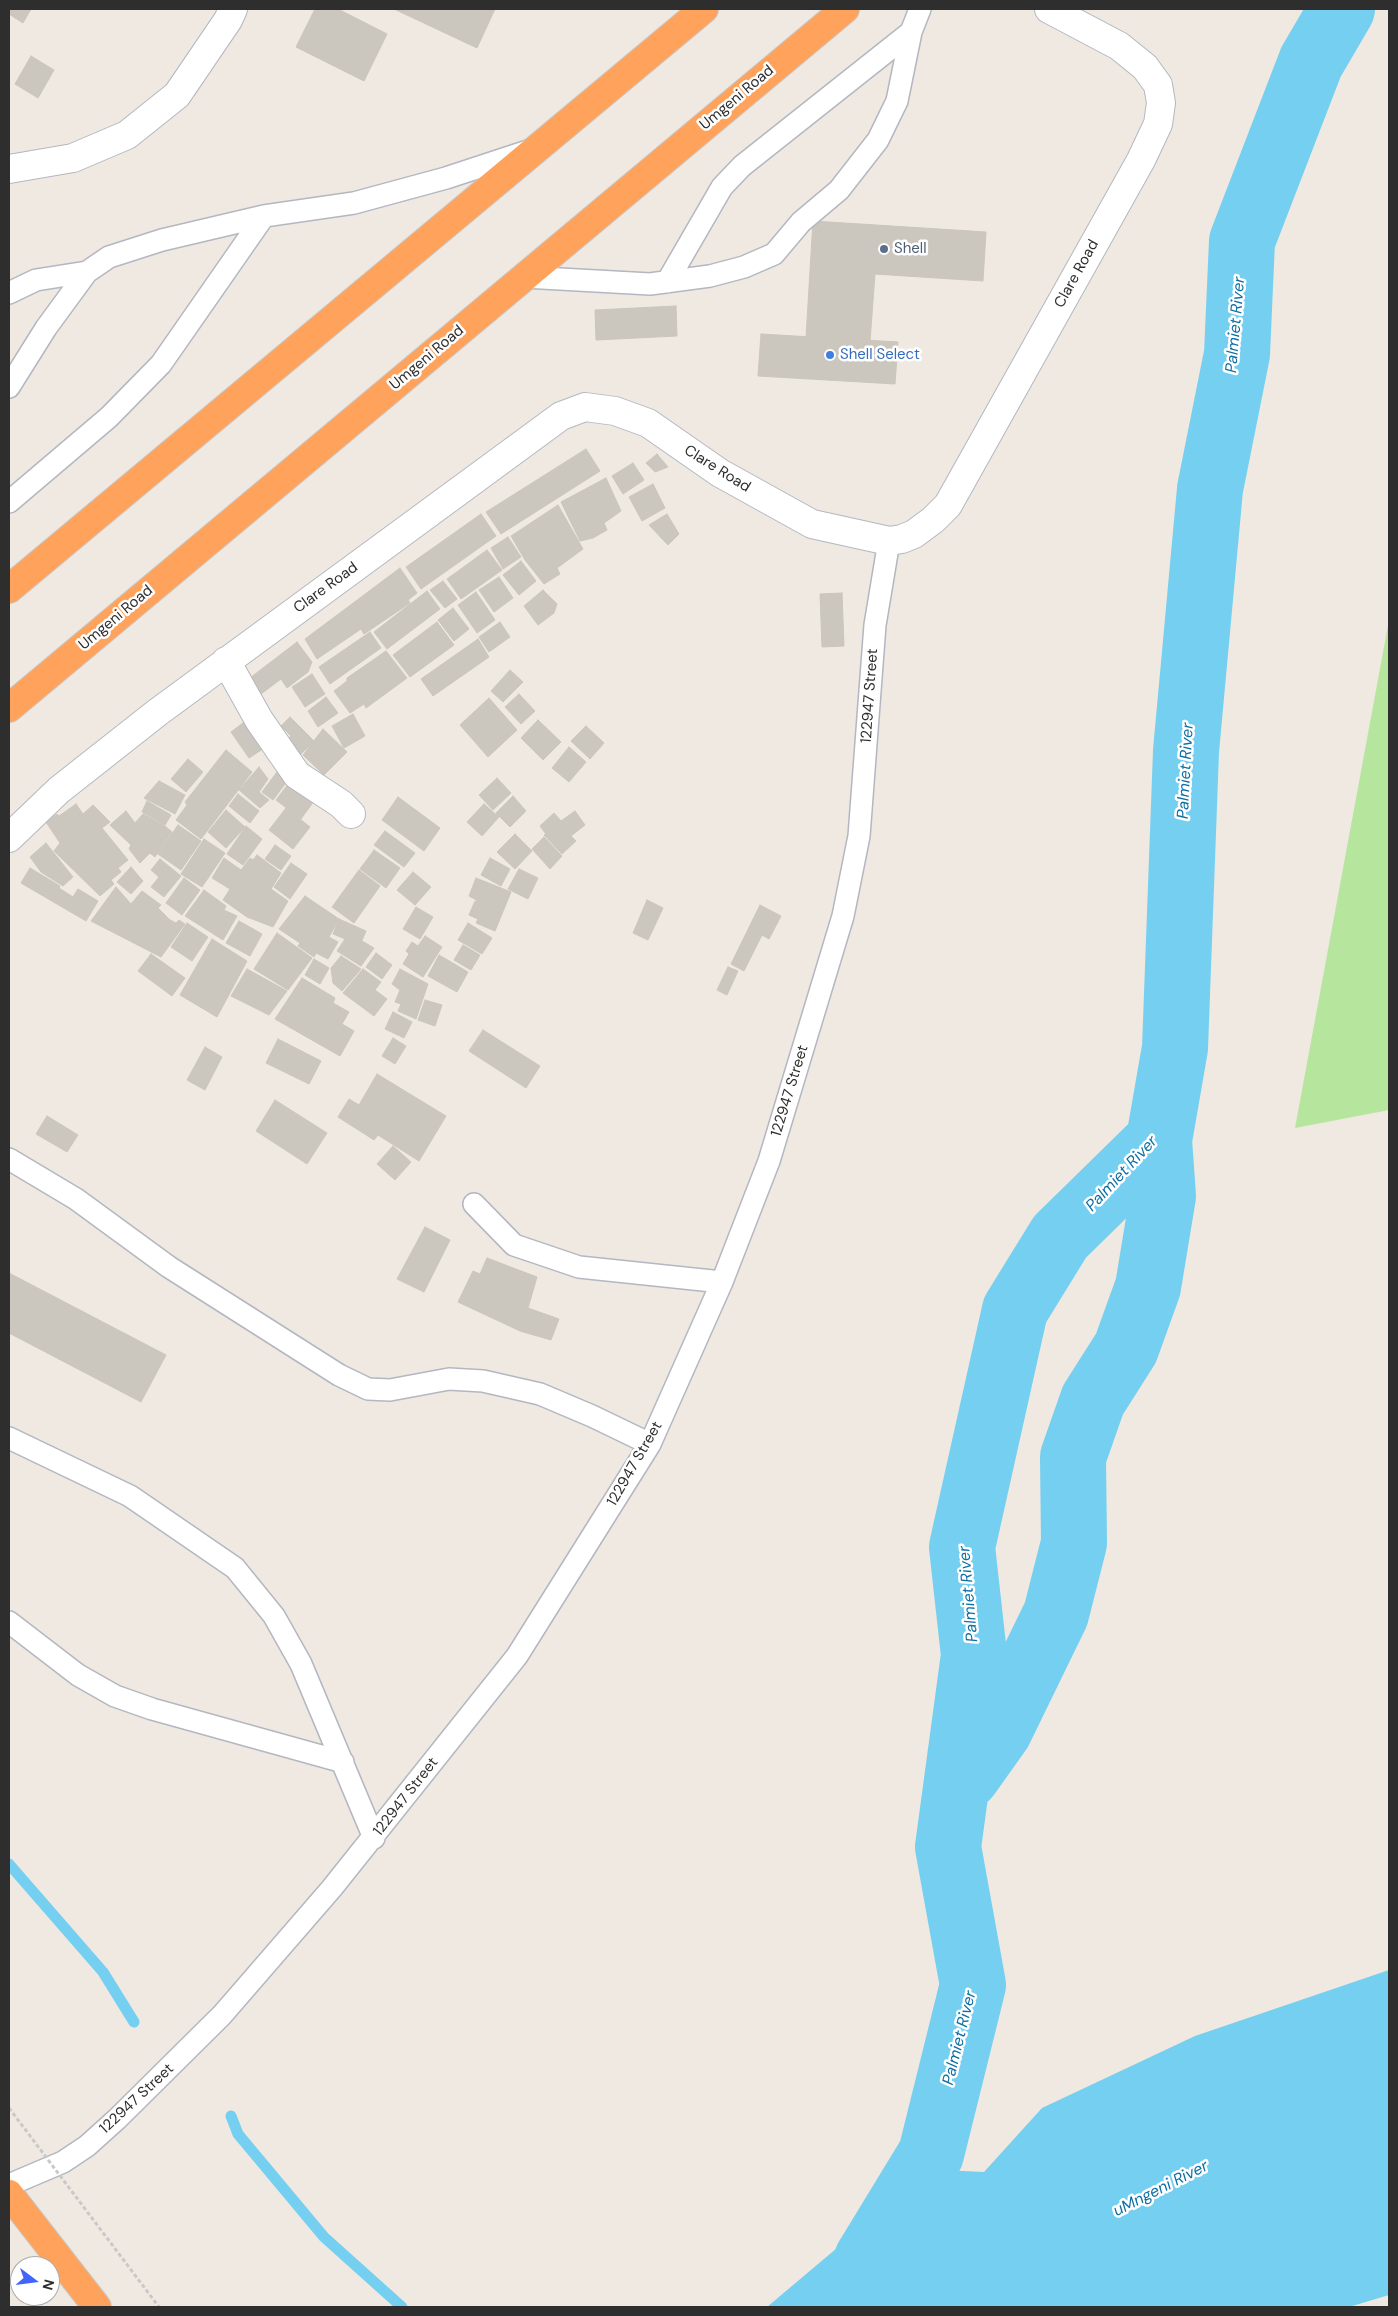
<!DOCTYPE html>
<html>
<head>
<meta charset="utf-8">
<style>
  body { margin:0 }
  #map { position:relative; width:1398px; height:2316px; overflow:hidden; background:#efe9e1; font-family:"DM Sans",sans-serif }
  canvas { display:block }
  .frame { position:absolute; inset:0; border:10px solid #2e2e2e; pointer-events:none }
  .north { position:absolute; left:10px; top:2256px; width:50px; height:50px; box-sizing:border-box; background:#fff; border:1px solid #ababab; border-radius:50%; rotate:105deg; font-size:14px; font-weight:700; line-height:20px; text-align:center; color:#2e2e2e }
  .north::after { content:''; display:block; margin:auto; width:18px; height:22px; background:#4264fb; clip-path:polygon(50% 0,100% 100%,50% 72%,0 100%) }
</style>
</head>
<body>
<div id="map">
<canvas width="1398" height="2316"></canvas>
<div class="frame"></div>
<div class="north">N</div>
</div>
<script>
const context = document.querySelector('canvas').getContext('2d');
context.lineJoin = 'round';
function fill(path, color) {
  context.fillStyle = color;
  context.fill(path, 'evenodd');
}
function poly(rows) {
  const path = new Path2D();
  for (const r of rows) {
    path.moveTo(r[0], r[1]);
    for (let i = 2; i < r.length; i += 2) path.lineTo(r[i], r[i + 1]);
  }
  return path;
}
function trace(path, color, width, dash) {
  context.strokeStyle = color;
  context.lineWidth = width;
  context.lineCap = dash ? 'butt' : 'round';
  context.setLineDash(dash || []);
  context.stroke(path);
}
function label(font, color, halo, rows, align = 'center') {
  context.font = font + ' "DM Sans",sans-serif';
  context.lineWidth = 5;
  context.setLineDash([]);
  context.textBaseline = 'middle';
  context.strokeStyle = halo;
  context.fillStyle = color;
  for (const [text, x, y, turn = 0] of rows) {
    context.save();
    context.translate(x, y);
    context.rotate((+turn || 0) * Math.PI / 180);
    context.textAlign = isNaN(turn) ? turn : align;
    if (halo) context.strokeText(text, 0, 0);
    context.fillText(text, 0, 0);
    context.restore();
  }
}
fill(poly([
  [1389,620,1389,1110,1295,1128]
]), '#b6e59e');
fill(poly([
  [1389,1970,1389,2295,1349,2307,767,2307,856,2232,942,2170,984,2172,1042,2108,1195,2036]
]), '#75cff0');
trace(poly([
  [9,1864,103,1972,134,2022],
  [231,2116,238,2134,324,2237,402,2307]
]), '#75cff0', 11);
trace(poly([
  [967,1776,999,1731,1056,1614,1074,1543,1073,1457,1093,1400,1126,1348,1148,1287,1163,1196,1159,1140],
  [855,2307,867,2259,931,2154,973,1985,948,1847,974,1655,962,1547,1015,1310,1060,1237,1159,1140,1175,1048,1186,751,1210,489,1237,354,1242,241,1311,62,1342,9]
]), '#75cff0', 66);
const building = poly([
  [9,9,31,9,23,23,9,14,9,9],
  [315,9,338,9,387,34,364,81,296,47,315,9],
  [394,9,495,9,477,48,394,9],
  [31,56,54,70,38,98,15,84,31,56],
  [813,221,986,232,983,281,875,274,870,341,806,337,813,221],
  [676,306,677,336,596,340,595,310,676,306],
  [761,334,898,342,895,384,758,376,761,334],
  [586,449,600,471,501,534,486,512,586,449],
  [657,454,668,467,655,472,646,463,657,454],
  [633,463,644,480,623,494,612,476,633,463],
  [606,478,621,511,604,523,607,530,593,538,580,541,561,502,606,478],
  [653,484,665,508,642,521,629,497,653,484],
  [558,505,583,549,557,568,560,574,544,584,525,560,511,536,558,505],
  [481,514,496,536,421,589,406,567,481,514],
  [667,514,679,534,668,545,649,525,667,514],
  [508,537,521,557,503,569,491,548,508,537],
  [487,550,502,570,461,599,447,579,487,550],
  [521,561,536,581,519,595,503,575,521,561],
  [400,568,417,593,408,600,410,603,364,634,361,629,317,659,305,639,400,568],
  [499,577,513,598,494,612,479,590,499,577],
  [443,581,457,599,445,608,430,590,443,581],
  [543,590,557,604,554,613,538,625,524,606,543,590],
  [427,591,440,609,387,649,374,632,427,591],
  [476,592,495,620,477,633,458,605,476,592],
  [842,593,844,646,822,647,820,594,842,593],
  [453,608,469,629,454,641,438,620,453,608],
  [437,622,454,645,410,677,393,655,437,622],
  [500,622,510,637,489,652,479,637,500,622],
  [370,632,381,648,330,684,319,667,370,632],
  [478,639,489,657,433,696,421,679,478,639],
  [297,642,312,662,308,672,287,688,281,679,257,697,246,681,297,642],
  [386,651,407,678,366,708,364,704,350,713,334,691,347,681,347,678,386,651],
  [510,670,523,682,503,702,491,691,510,670],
  [312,674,325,694,305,707,292,687,312,674],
  [519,694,535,711,521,724,505,707,519,694],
  [326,697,338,713,318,727,308,711,326,697],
  [489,698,517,730,488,757,460,725,489,698],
  [353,714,365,736,344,748,332,726,353,714],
  [290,717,314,741,299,756,285,741,291,736,281,726,290,717],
  [247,720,266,747,249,758,231,732,247,720],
  [538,720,561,742,543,760,521,738,538,720],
  [586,726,604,743,590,759,571,741,586,726],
  [323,729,347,752,324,775,303,755,323,729],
  [569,747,586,762,569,782,552,768,569,747],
  [226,750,252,772,201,839,176,820,187,805,185,802,226,750],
  [188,759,203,772,186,792,171,779,188,759],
  [259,767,268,779,259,792,269,800,260,808,239,790,259,767],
  [277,772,288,780,273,800,262,792,277,772],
  [497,778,511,793,493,810,479,795,497,778],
  [159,781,185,795,175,814,144,798,159,781],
  [289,783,314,801,301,819,276,800,289,783],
  [238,794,259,811,250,823,229,806,238,794],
  [513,796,526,811,510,827,496,813,513,796],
  [398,797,440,828,424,851,382,820,398,797],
  [147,801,171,815,165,825,142,812,147,801],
  [76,804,83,814,93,805,110,822,102,828,128,860,118,868,121,872,111,880,114,884,100,896,54,851,60,843,46,822,57,814,59,816,76,804],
  [484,804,499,817,482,836,467,822,484,804],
  [286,808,310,827,293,849,269,830,286,808],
  [226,810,245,827,226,848,208,832,226,810],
  [126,811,135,823,143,814,165,826,172,832,155,857,150,853,140,863,129,849,131,845,110,825,126,811],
  [575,811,585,825,571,836,576,841,562,854,544,835,546,834,540,826,554,813,561,821,575,811],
  [178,825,201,841,181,870,158,854,178,825],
  [246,826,262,839,243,865,227,854,246,826],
  [385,831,415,853,404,867,374,845,385,831],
  [515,834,532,851,515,869,497,852,515,834],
  [544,837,562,856,550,869,532,849,544,837],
  [204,839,225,853,202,887,181,874,204,839],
  [46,843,73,877,63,886,41,872,30,857,46,843],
  [275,845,291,856,281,870,265,859,275,845],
  [374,850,400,868,386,888,360,869,374,850],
  [257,855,281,873,271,889,288,901,273,927,247,917,223,900,230,889,212,878,224,858,241,870,250,858,253,860,257,855],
  [490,858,510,869,501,886,481,875,490,858],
  [160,859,181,876,164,897,151,887,159,877,151,870,160,859],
  [291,863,307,874,290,899,274,887,291,863],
  [131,867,143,881,131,894,117,882,131,867],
  [30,868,60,886,59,888,73,897,78,889,98,901,86,921,21,883,30,868],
  [519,869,538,878,528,899,508,889,519,869],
  [359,870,380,886,354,923,332,907,359,870],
  [413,872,431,887,415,905,397,890,413,872],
  [184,878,200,890,182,915,166,903,184,878],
  [476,878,511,892,495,931,476,923,478,919,469,915,475,901,480,902,469,896,476,878],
  [116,887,131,904,142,891,161,905,158,908,170,920,176,923,179,920,185,924,161,957,91,921,116,887],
  [204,890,226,906,224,910,237,916,223,940,185,916,204,890],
  [305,896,339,919,329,937,338,942,328,959,316,953,314,957,298,946,300,943,279,929,305,896],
  [647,900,663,908,648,940,633,933,647,900],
  [760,905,781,916,769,939,762,935,744,971,731,964,760,905],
  [416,907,433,917,420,939,403,929,416,907],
  [339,919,366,931,360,945,333,934,339,919],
  [239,921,262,934,250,956,226,943,239,921],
  [187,923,208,937,192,961,171,947,187,923],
  [468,923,492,938,482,954,458,940,468,923],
  [277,933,312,958,288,990,254,969,277,933],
  [425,936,442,947,423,977,403,964,409,954,406,951,412,942,418,946,425,936],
  [212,939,247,961,217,1017,180,995,212,939],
  [345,939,360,945,362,941,374,948,361,966,337,951,345,939],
  [463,945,480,955,471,970,454,960,463,945],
  [376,953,392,965,382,979,366,967,376,953],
  [151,954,185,978,172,996,138,971,151,954],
  [439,955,468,972,457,992,428,976,439,955],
  [341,956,361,969,342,991,333,983,331,968,341,956],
  [314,959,329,968,320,984,305,975,314,959],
  [728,967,738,971,727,995,717,990,728,967],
  [247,969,287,991,269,1015,231,996,247,969],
  [363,969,381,982,375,990,387,999,374,1016,343,993,363,969],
  [400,969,428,984,416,1019,398,1011,401,1004,395,1002,400,990,392,984,400,969],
  [302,978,335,998,333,1003,349,1012,342,1024,354,1031,340,1056,275,1019,302,978],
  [425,1000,442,1005,435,1026,418,1020,425,1000],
  [393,1012,412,1022,404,1038,385,1029,393,1012],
  [483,1030,540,1066,526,1088,469,1051,483,1030],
  [393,1038,406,1046,395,1064,382,1056,393,1038],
  [278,1039,321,1061,309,1084,266,1063,278,1039],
  [205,1047,222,1057,205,1090,187,1080,205,1047],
  [377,1074,446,1116,419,1161,378,1135,374,1140,338,1117,349,1099,359,1105,377,1074],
  [275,1100,327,1133,307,1164,256,1131,275,1100],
  [47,1116,78,1135,67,1152,36,1134,47,1116],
  [393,1146,411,1162,395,1180,377,1164,393,1146],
  [425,1227,450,1240,424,1292,397,1279,425,1227],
  [487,1258,537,1277,528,1308,559,1319,551,1340,520,1331,458,1302,473,1271,480,1274,487,1258],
  [9,1273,166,1355,141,1402,9,1333,9,1273]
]);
fill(building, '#cbc7bf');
trace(building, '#cbc5ba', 1);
const lane = poly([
  [524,277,650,284,710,276,744,267,774,254,801,222,839,190,878,140,897,101,911,32,920,9],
  [667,282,722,187,742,166,911,32],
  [9,293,36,280,87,272],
  [9,387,46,328,87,272,109,257,162,240,264,216,354,203,446,178,528,151],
  [9,502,109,417,161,364,264,216],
  [9,1159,76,1199,169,1267,339,1375,368,1389,390,1390,449,1379,483,1381,540,1394,592,1416,650,1444],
  [474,1204,514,1245,579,1267,722,1282],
  [9,1438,130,1496,235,1568,274,1616,301,1664,374,1838],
  [9,1622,78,1675,115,1696,152,1709,343,1762],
  [9,2185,63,2162,87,2146,117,2119,222,2015,332,1888,517,1656,650,1444,722,1282,769,1161,843,916,859,836,875,625,889,541]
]);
const street = poly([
  [9,169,73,158,127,135,177,95,228,20,233,9],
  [226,661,259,720,297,775,341,804,351,814],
  [9,838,59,790,158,712,561,416,585,407,615,411,648,423,720,473,812,524,889,541,902,539,914,534,933,520,948,505,1141,160,1158,124,1161,103,1158,85,1145,67,1119,46,1049,9]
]);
const highway = poly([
  [9,589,704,9],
  [9,708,845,9],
  [9,2194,97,2307]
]);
trace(lane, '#b4b7c1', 24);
trace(street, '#b4b7c1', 30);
trace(highway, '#c9c9c9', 30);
trace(lane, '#fff', 21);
trace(street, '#fff', 28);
trace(highway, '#ffa35c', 28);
trace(poly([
  [9,2108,159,2307]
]), '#c9c9c9', 3, [4, 2.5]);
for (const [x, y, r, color] of [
  [884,249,5,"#5c6f8a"],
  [830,355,5,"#3f7fe0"]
]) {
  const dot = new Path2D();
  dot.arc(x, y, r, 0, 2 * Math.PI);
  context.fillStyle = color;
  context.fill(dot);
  trace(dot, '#fff', 2);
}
label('15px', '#2e2e2e', '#fff', [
  ["Umgeni Road",737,98,-40],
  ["Clare Road",1077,274,-61],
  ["Umgeni Road",427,358,-40],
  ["Clare Road",717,469,32],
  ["Clare Road",326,588,-36],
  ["Umgeni Road",116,618,-40],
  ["122947 Street",870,696,-86],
  ["122947 Street",790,1091,-73],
  ["122947 Street",635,1464,-60],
  ["122947 Street",406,1797,-52],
  ["122947 Street",137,2099,-43]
]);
label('15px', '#4e5e75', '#fff', [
  ["Shell",894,249]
], 'left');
label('15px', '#366cbe', '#fff', [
  ["Shell Select",840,355]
], 'left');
label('italic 16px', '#0d6fa3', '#fff', [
  ["Palmiet River",1236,325,-85],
  ["Palmiet River",1186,771,-87],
  ["Palmiet River",1122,1174,-47],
  ["Palmiet River",969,1594,-95],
  ["Palmiet River",960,2038,-76],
  ["uMngeni River",1161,2189,-27]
]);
</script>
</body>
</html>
